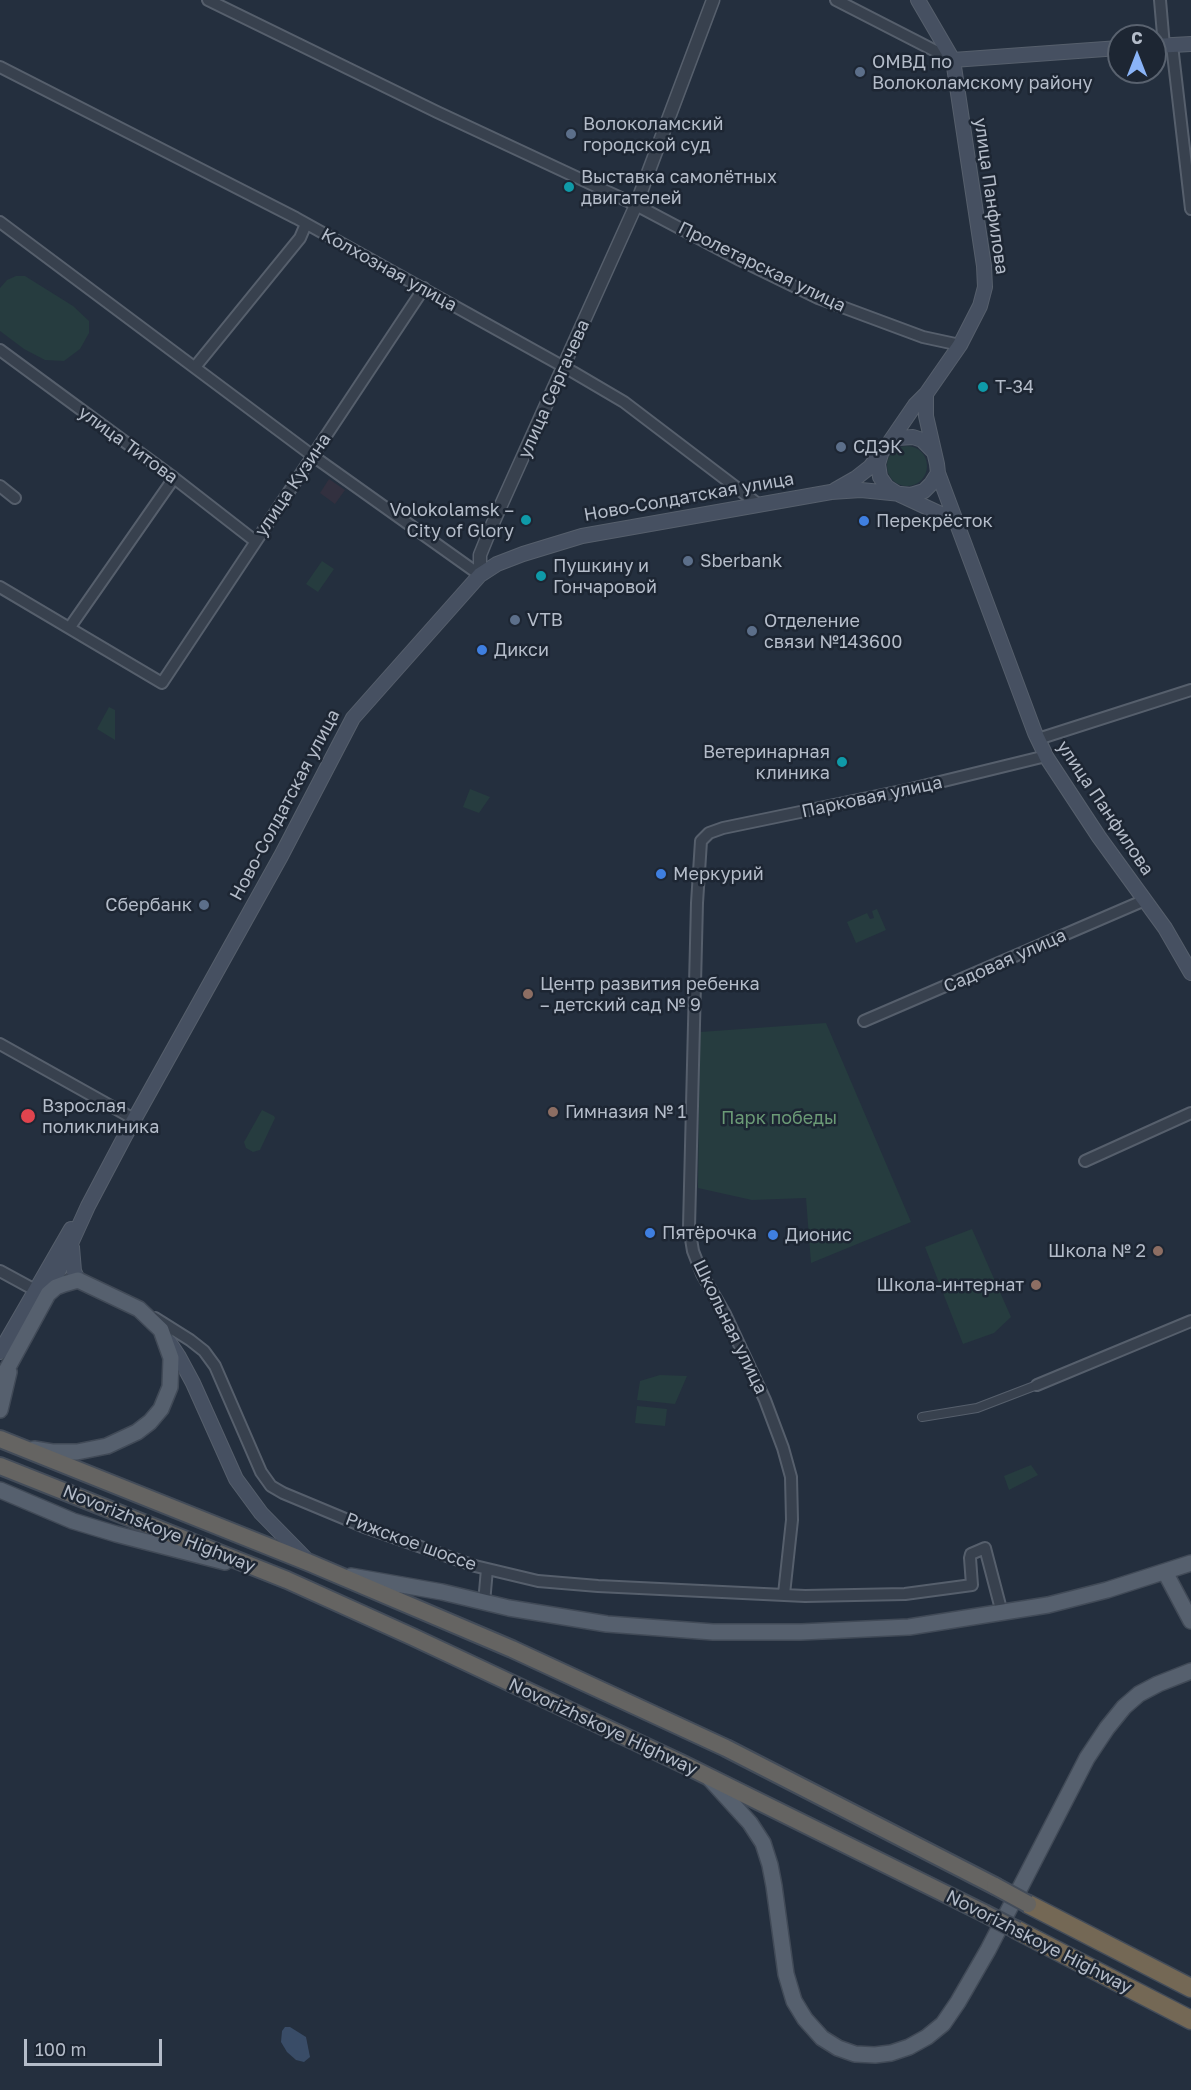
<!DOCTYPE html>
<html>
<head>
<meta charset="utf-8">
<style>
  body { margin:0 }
  #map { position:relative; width:1191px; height:2090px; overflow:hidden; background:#242f3e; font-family:"Golos Text",sans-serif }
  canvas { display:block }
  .north { position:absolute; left:1107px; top:24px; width:60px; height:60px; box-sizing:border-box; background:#1d2633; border:2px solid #59626f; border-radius:50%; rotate:0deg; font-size:16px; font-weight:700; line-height:24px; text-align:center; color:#b4bcc9 }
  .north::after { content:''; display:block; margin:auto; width:21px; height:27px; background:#8ab4f8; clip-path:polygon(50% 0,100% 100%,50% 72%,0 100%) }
  .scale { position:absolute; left:24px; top:2039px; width:138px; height:27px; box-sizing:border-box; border:3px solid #b4bcc9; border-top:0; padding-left:8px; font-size:18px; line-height:21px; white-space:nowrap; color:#b4bcc9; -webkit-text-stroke:4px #1d2633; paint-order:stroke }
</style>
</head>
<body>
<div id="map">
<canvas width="1191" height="2090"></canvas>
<div class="north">С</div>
<div class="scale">100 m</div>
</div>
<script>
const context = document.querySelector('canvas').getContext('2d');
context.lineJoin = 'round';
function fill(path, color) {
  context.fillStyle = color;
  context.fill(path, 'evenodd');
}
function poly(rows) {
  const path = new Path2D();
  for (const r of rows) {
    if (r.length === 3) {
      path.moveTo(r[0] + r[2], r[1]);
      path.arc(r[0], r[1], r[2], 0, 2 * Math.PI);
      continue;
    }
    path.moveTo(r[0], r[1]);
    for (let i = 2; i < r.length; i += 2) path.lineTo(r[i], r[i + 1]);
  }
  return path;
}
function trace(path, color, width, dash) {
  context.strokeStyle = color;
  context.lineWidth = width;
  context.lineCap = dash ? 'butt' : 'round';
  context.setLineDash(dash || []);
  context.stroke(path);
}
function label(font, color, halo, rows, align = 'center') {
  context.font = font + ' "Golos Text",sans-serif';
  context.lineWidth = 5;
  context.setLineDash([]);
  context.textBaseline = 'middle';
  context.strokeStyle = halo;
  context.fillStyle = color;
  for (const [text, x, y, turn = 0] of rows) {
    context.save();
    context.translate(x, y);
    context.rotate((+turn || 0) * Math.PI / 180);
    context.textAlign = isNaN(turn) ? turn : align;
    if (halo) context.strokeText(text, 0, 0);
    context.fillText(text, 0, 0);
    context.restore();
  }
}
fill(poly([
  [329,479,345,490,335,504,320,493]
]), '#32303f');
fill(poly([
  [16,276,25,276,73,306,89,321,89,333,80,349,64,361,45,360,24,349,0,331,0,288,7,280],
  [907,466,20],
  [322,561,334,569,318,592,306,584],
  [109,707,115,710,115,740,97,729],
  [470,789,490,797,479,813,463,807],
  [877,909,886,930,856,943,847,922,867,913,870,919,874,918,872,911],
  [826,1023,911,1222,811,1263,806,1198,752,1200,698,1188,700,1032],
  [262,1110,274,1116,275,1118,260,1150,253,1152,246,1148,244,1142],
  [972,1229,1011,1317,994,1333,963,1344,925,1247],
  [660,1375,687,1376,675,1404,637,1400,640,1381],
  [637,1406,667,1409,665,1426,635,1423],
  [1031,1465,1038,1475,1009,1490,1004,1476]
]), '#263c3f');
fill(poly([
  [285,2027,290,2027,306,2037,310,2057,304,2062,296,2060,287,2052,281,2042,282,2031]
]), '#394c67');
const pedestrian = poly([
  [922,1417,977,1408,1037,1385]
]);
const minor = poly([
  [208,0,437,112,636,205,740,260,818,298,923,337,960,345],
  [836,0,953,60],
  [1160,0,1164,46],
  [1172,45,1191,209],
  [0,67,296,218,573,372,624,402,758,504],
  [0,222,313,456,480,575],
  [0,350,174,478,255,541],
  [195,367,300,238,306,224],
  [0,486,15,498],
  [0,587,162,683,424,288],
  [70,627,174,478],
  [1038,739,1191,690],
  [864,1021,1145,900],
  [0,1044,134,1119],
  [1085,1161,1191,1113],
  [0,1271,35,1290],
  [155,1318,190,1340,204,1351,215,1366,261,1472,271,1486,283,1493,367,1528,475,1566,538,1581,598,1586,805,1596,905,1594,972,1585,970,1558,971,1554,985,1548,1002,1613],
  [1037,1385,1191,1321],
  [784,1594,792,1520,791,1477,783,1448,765,1400,725,1314,702,1274,693,1251,689,1227,697,903,701,841,709,833,723,828,911,789,1046,756],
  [484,1603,487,1569]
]);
const tertiary = poly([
  [480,575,480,555,493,523,636,205,713,0]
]);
const secondary = poly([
  [1155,46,1191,44],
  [953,60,1119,48],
  [926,394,926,416,937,464,938,473,1035,733,1047,758,1099,837,1165,928,1191,973],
  [889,443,898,438,913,437,922,440,934,452],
  [881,454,878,464,880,477,887,487,898,494,956,521],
  [835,490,856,478,870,467,889,443,915,405,926,394,960,345,980,306,985,287,984,266,953,60,918,0],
  [72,1247,74,1271,78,1280],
  [48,1294,88,1206,125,1136,281,856,353,718,480,575,497,564,523,554,582,536,831,492,861,490,911,495,924,491,931,484,938,473],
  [169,1342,179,1357,193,1383,236,1479,261,1513,308,1561],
  [0,1352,71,1229]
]);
const primary = poly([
  [0,1382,48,1294,56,1287,64,1284,78,1280,139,1309,161,1330,171,1358,170,1387,161,1409,150,1422,137,1432,107,1446,77,1452,52,1452,34,1449],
  [0,1410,9,1372],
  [0,1490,73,1521,116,1534,225,1562],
  [1165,1572,1191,1621],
  [351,1576,442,1592,509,1608,607,1624,713,1632,801,1632,909,1627,1048,1605,1107,1590,1191,1563],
  [710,1779,750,1823,763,1843,770,1865,774,1886,786,1974,794,2001,805,2019,822,2038,838,2048,855,2054,875,2055,891,2053,909,2047,927,2037,943,2024,958,2002,988,1950,1087,1758,1107,1728,1124,1707,1139,1694,1158,1684,1191,1671]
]);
const trunk = poly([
  [0,1439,310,1563,512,1649,726,1748,995,1886],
  [0,1466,287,1580,413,1637,683,1764,984,1913]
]);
const motorway = poly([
  [1028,1904,1191,1988],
  [1017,1930,1191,2020]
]);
trace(pedestrian, '#565f6c', 10);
trace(minor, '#565f6c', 14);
trace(tertiary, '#565f6c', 15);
trace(secondary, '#565f6c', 16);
trace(primary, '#414a57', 18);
trace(trunk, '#434c59', 20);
trace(motorway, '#434c59', 21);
trace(pedestrian, '#38414e', 8);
trace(minor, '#38414e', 10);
trace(tertiary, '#38414e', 12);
trace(secondary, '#465061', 14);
trace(primary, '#56606e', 15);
trace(trunk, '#656462', 16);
trace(motorway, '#746855', 18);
const trunkBridge = poly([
  [995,1886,1028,1904],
  [984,1913,1017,1930]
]);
trace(trunkBridge, '#434c59', 20, []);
trace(trunkBridge, '#656462', 16);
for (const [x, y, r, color] of [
  [860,72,6,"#5c6f8a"],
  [571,134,6,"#5c6f8a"],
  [569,187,6,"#0f9aa8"],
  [983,387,6,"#0f9aa8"],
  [841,447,6,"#5c6f8a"],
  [526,520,6,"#0f9aa8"],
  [864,521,6,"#3f7fe0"],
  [688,561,6,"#5c6f8a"],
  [541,576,6,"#0f9aa8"],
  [515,620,6,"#5c6f8a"],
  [752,631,6,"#5c6f8a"],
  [482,650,6,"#3f7fe0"],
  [842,762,6,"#0f9aa8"],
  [661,874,6,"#3f7fe0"],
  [204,905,6,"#5c6f8a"],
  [528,994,6,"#8d6e63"],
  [553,1112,6,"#8d6e63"],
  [28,1116,8,"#e0444e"],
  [650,1233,6,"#3f7fe0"],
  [773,1235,6,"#3f7fe0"],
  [1158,1251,6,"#8d6e63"],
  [1036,1285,6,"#8d6e63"]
]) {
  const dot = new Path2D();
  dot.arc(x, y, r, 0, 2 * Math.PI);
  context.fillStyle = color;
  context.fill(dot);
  trace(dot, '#1d2633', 2);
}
label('18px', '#b4bcc9', '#1d2633', [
  ["ОМВД по",872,62],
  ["Волоколамскому району",872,83],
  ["Волоколамский",583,124],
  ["городской суд",583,145],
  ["Выставка самолётных",581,177],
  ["двигателей",581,198],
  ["Т-34",995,387],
  ["СДЭК",853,447],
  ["Volokolamsk –",514,510,"right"],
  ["City of Glory",514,531,"right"],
  ["Перекрёсток",876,521],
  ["Sberbank",700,561],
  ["Пушкину и",553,566],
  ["Гончаровой",553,587],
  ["VTB",527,620],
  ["Отделение",764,621],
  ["связи №143600",764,642],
  ["Дикси",494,650],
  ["Ветеринарная",830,752,"right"],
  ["клиника",830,773,"right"],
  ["Меркурий",673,874],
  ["Сбербанк",192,905,"right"],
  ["Центр развития ребенка",540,984],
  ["– детский сад № 9",540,1005],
  ["Взрослая",42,1106],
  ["поликлиника",42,1127],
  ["Гимназия № 1",565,1112],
  ["Пятёрочка",662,1233],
  ["Дионис",785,1235],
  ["Школа № 2",1146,1251,"right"],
  ["Школа-интернат",1024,1285,"right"]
], 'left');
label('18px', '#b4bcc9', '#1d2633', [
  ["улица Панфилова",991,196,82],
  ["Пролетарская улица",762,267,26],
  ["Колхозная улица",389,270,29],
  ["улица Сергачева",554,389,-66],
  ["улица Титова",128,445,36],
  ["улица Кузина",293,485,-56],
  ["Ново-Солдатская улица",689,497,-10],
  ["Парковая улица",872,797,-12],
  ["Ново-Солдатская улица",285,805,-62],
  ["улица Панфилова",1105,808,56],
  ["Садовая улица",1005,961,-24],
  ["Школьная улица",730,1327,64],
  ["Novorizhskoye Highway",159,1529,22],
  ["Рижское шоссе",411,1542,20],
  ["Novorizhskoye Highway",603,1727,25],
  ["Novorizhskoye Highway",1039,1942,27]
]);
label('18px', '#6b9a76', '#1d2633', [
  ["Парк победы",779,1118]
]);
</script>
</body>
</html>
